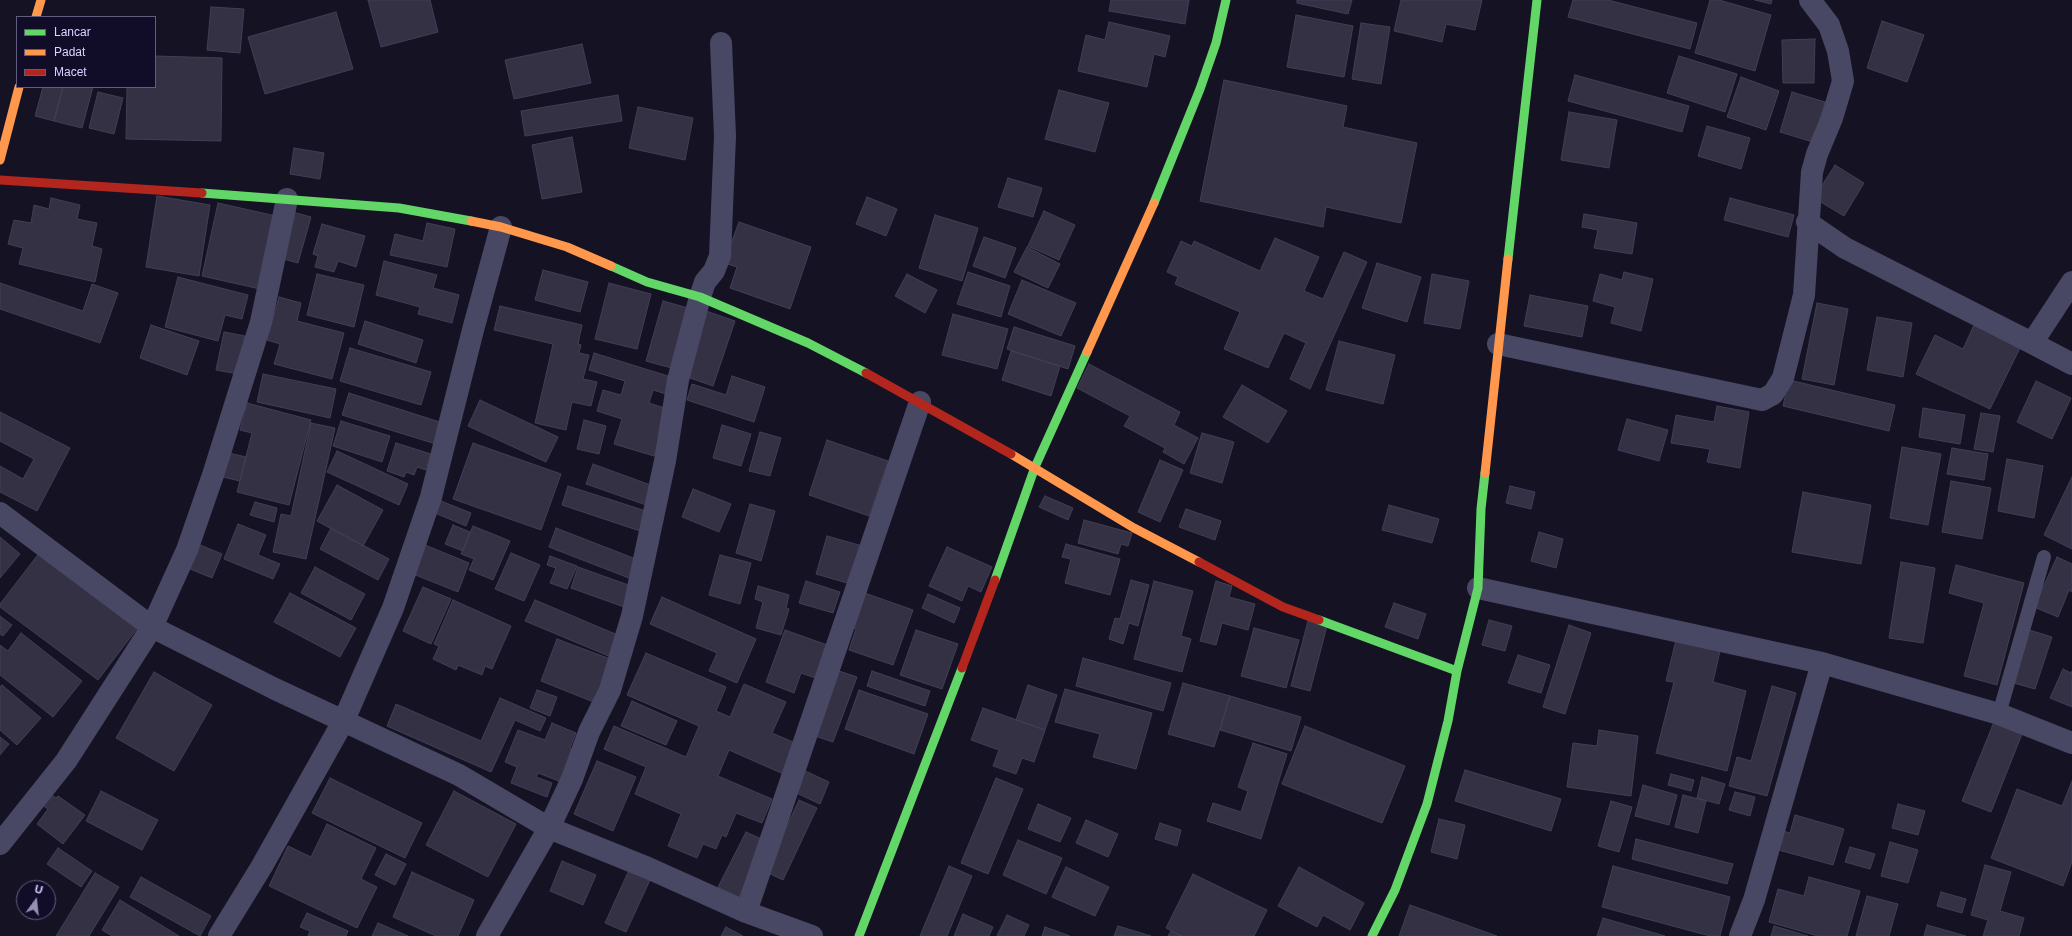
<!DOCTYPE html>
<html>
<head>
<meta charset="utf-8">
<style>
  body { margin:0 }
  #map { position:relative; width:2072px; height:936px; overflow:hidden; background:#151323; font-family:Helvetica,sans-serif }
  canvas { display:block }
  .legend { position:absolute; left:16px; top:16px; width:140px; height:72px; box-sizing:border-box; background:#110d29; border:1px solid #615d7f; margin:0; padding:5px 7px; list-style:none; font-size:12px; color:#d9d5ff }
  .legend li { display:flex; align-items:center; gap:8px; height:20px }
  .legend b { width:20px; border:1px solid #615d7f }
  .north { position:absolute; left:16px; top:880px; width:40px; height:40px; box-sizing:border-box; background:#110d29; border:1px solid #615d7f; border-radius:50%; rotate:15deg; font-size:11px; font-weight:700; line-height:16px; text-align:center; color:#d9d5ff }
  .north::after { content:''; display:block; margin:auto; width:14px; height:18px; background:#9491b2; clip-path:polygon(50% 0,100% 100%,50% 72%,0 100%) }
</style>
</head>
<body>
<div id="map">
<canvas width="2072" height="936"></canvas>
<ul class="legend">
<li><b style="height:5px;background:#63d668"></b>Lancar</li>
<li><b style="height:5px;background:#ff974d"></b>Padat</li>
<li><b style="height:5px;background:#b3261e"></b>Macet</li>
</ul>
<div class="north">U</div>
</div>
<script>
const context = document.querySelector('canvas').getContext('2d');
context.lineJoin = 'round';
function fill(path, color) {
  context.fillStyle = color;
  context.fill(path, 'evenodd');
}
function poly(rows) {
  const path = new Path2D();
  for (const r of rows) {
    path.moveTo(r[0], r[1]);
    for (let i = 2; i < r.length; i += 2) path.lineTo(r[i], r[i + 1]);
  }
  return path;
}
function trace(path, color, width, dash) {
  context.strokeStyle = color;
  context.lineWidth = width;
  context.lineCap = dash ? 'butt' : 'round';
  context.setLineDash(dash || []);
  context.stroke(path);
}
const building = poly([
  [368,0,430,0,438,32,381,47,368,0],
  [1111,0,1189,0,1185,24,1109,11,1111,0],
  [1297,0,1352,0,1348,14,1297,3,1297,0],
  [1401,0,1482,0,1475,30,1446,24,1442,42,1394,31,1401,0],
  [1573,0,1608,0,1697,23,1690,49,1568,17,1573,0],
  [1710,0,1719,0,1771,15,1755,71,1695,53,1710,0],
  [1755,0,1772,0,1771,4,1755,0],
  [211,7,244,9,240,53,207,50,211,7],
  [336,12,353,69,265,94,248,37,336,12],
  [1296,15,1353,26,1344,77,1287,67,1296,15],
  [1882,21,1924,35,1907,82,1867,68,1882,21],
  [1109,22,1170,36,1165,57,1154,54,1147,87,1078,71,1086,35,1105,40,1109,22],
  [1361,23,1390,27,1381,84,1352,79,1361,23],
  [1815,39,1814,83,1783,83,1782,40,1815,39],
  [582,44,591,83,514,99,505,60,582,44],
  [155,56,222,58,221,141,126,139,127,87,155,87,155,56],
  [1679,56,1737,74,1725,112,1667,93,1679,56],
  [1575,75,1689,106,1682,132,1568,101,1575,75],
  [1741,77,1779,91,1766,130,1727,117,1741,77],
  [1224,80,1347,106,1343,127,1417,143,1401,223,1326,207,1323,227,1200,201,1224,80],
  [43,87,63,87,54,121,35,116,43,87],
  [63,87,93,87,82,128,54,121,63,87],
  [1059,90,1109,103,1095,152,1045,139,1059,90],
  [98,92,123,98,114,134,89,128,98,92],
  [1792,92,1825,102,1813,142,1780,132,1792,92],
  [618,95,622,121,525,136,521,111,618,95],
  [638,107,693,118,685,160,629,148,638,107],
  [1569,112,1617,120,1609,168,1561,160,1569,112],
  [1707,126,1750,138,1741,169,1698,156,1707,126],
  [572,137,582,192,542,199,532,145,572,137],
  [294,148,324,153,320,179,290,174,294,148],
  [1835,165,1864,183,1844,216,1814,198,1835,165],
  [1008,178,1042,188,1033,217,998,207,1008,178],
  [157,196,210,205,199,276,146,267,157,196],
  [867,197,897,209,886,236,856,224,867,197],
  [51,198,80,205,77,219,97,223,92,246,102,249,95,282,19,264,23,248,8,244,14,220,31,223,34,205,49,209,51,198],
  [1730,198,1794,215,1788,237,1724,220,1730,198],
  [218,203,276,216,260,289,202,276,218,203],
  [289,211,311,217,298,263,276,257,289,211],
  [1044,211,1075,225,1059,260,1028,246,1044,211],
  [1584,214,1637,223,1632,254,1594,248,1598,230,1582,227,1584,214],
  [935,215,978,228,962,281,919,268,935,215],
  [739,222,811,247,790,309,730,288,737,267,724,263,739,222],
  [427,223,455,229,447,267,390,255,395,234,423,241,427,223],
  [322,224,365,236,356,267,338,261,334,272,315,267,318,256,313,254,322,224],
  [984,237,1016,248,1005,278,973,266,984,237],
  [1275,238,1319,257,1304,291,1323,299,1344,252,1367,262,1310,389,1290,379,1306,343,1284,333,1268,368,1224,349,1240,312,1175,284,1178,277,1167,272,1181,241,1192,246,1194,241,1260,271,1275,238],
  [1027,247,1060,264,1048,288,1014,272,1027,247],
  [384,261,437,275,433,288,459,295,452,323,418,314,420,307,376,295,384,261],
  [1377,263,1421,277,1407,322,1362,308,1377,263],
  [543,270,588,282,580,312,535,300,543,270],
  [968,272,1010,286,1001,317,957,304,968,272],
  [1624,272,1653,279,1641,331,1611,323,1615,307,1593,301,1600,274,1622,280,1624,272],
  [317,274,364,285,354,327,307,315,317,274],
  [907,274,937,290,925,313,895,296,907,274],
  [1432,274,1469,281,1460,329,1424,323,1432,274],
  [178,277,248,295,242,319,225,315,218,341,165,327,178,277],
  [1022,280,1076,303,1061,336,1008,314,1022,280],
  [0,283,83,311,92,284,118,293,100,343,0,309,0,283],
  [609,283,651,294,637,349,595,339,609,283],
  [1530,295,1588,306,1582,337,1524,326,1530,295],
  [279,297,301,303,297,321,344,333,332,379,274,364,280,344,267,340,279,297],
  [663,301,692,309,675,369,646,361,663,301],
  [1817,303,1848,309,1834,385,1802,379,1817,303],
  [500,306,582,325,578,344,581,345,579,353,589,355,583,379,597,382,591,406,572,402,566,430,535,423,553,344,494,330,500,306],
  [706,311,735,321,713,386,684,376,706,311],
  [953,314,1008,329,997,369,942,355,953,314],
  [1877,317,1912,323,1903,377,1867,370,1877,317],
  [365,321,423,340,416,363,358,344,365,321],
  [151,325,199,341,187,375,140,358,151,325],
  [1974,325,2020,348,1990,409,1916,374,1935,335,1963,349,1974,325],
  [1014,327,1075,346,1068,369,1007,349,1014,327],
  [224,332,245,336,238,374,216,370,224,332],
  [1339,341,1395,355,1383,404,1326,390,1339,341],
  [350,348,431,372,421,405,340,381,350,348],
  [1011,351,1060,366,1051,396,1002,380,1011,351],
  [594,353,671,377,666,394,653,390,649,403,668,409,654,456,614,444,622,419,597,411,603,390,621,395,625,381,589,370,594,353],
  [1089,364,1180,412,1174,425,1198,438,1184,464,1163,452,1165,448,1124,426,1130,416,1077,388,1089,364],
  [263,374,336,389,330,418,257,402,263,374],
  [732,376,765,387,754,422,687,400,692,384,726,395,732,376],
  [1789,380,1895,405,1889,431,1783,406,1789,380],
  [2036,381,2071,398,2052,439,2017,422,2036,381],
  [1242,385,1287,411,1268,443,1223,417,1242,385],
  [349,393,446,424,439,445,342,415,349,393],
  [480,400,558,437,546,462,468,426,480,400],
  [247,403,311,420,289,505,237,492,252,433,240,430,247,403],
  [1717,406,1749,412,1740,468,1707,462,1710,449,1671,443,1676,415,1714,422,1717,406],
  [1923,408,1965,415,1960,444,1919,437,1923,408],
  [0,412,70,448,37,511,0,492,0,466,23,479,34,459,0,441,0,412],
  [1981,413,2000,416,1993,452,1974,449,1981,413],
  [1627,419,1668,430,1659,461,1618,450,1627,419],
  [584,420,606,426,599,454,577,449,584,420],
  [341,421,390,436,382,462,333,446,341,421],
  [311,423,335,428,306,559,273,552,281,514,291,516,311,423],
  [722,425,751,434,741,466,713,458,722,425],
  [760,432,781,438,770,476,749,471,760,432],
  [1202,433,1234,442,1222,483,1190,473,1202,433],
  [827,440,888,461,869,516,809,495,827,440],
  [396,443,431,454,426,470,417,467,414,475,406,472,404,477,387,471,396,443],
  [473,443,561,474,541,530,453,499,473,443],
  [1902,447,1941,454,1928,525,1890,518,1902,447],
  [1952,448,1988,454,1984,480,1947,474,1952,448],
  [337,451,408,484,399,505,327,472,337,451],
  [229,453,246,457,240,481,223,477,229,453],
  [2007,459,2043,466,2034,518,1998,511,2007,459],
  [1160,460,1183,470,1160,522,1138,512,1160,460],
  [593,464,656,487,649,506,586,484,593,464],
  [2072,477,2072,549,2044,535,2072,477],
  [1951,481,1991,488,1982,539,1942,532,1951,481],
  [337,485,383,510,363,546,317,521,337,485],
  [568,486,646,511,640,531,562,505,568,486],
  [1510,486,1535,492,1531,509,1506,503,1510,486],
  [693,489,731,504,719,532,682,517,693,489],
  [1803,492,1871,505,1861,564,1792,552,1803,492],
  [1045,496,1073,508,1068,520,1039,507,1045,496],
  [441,501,471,513,466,526,435,513,441,501],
  [255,502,277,508,274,522,250,515,255,502],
  [750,504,775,511,761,561,736,553,750,504],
  [1389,505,1439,519,1432,543,1382,530,1389,505],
  [1186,509,1221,521,1215,540,1179,527,1186,509],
  [1084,520,1132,533,1128,546,1121,544,1118,554,1078,543,1084,520],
  [238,524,266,535,258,555,280,564,273,579,224,559,238,524],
  [453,525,470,532,463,551,445,544,453,525],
  [473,526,510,541,493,580,469,570,474,559,461,554,473,526],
  [331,528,389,559,378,580,320,549,331,528],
  [556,528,641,561,634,580,549,547,556,528],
  [1539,532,1563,539,1556,568,1531,561,1539,532],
  [827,536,866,547,854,585,816,574,827,536],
  [0,537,20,554,0,578,0,537],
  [193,542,222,554,212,578,183,566,193,542],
  [1066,544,1120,559,1110,595,1065,583,1071,559,1062,557,1066,544],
  [425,545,469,563,458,592,413,574,425,545],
  [947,547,992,567,981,592,968,586,962,601,929,586,947,547],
  [40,552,139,626,98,680,0,607,0,604,40,552],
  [511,553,540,565,524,601,495,589,511,553],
  [720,555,751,563,740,604,709,595,720,555],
  [550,556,577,566,567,589,550,583,556,568,547,565,550,556],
  [2057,557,2072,564,2072,592,2069,590,2058,617,2034,607,2057,557],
  [1901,562,1935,568,1923,643,1889,638,1901,562],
  [1956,565,2024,583,1997,685,1964,676,1984,603,1949,593,1956,565],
  [315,567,365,594,351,620,301,593,315,567],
  [578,567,634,587,627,608,571,588,578,567],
  [1131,580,1149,585,1138,626,1129,623,1123,644,1109,639,1115,618,1120,619,1131,580],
  [806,581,840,592,833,613,799,603,806,581],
  [1154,581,1193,591,1181,636,1191,639,1182,672,1134,659,1154,581],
  [1216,581,1232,586,1229,597,1255,604,1248,630,1222,623,1216,645,1200,641,1216,581],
  [758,586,789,595,786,608,789,609,781,635,756,628,763,602,755,599,758,586],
  [423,587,451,599,431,644,403,631,423,587],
  [859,591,913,610,893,665,849,650,856,629,847,626,859,591],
  [290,593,356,628,340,657,274,622,290,593],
  [928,594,960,608,954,623,922,608,928,594],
  [662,597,756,639,737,683,709,671,717,653,650,624,662,597],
  [453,600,511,626,492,669,485,666,482,675,458,665,456,670,433,659,439,646,434,644,453,600],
  [535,600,620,636,611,657,525,621,535,600],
  [1394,603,1426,614,1418,639,1385,627,1394,603],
  [0,616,12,625,3,636,0,634,0,616],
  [1489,620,1512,626,1505,651,1482,645,1489,620],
  [1308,621,1327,626,1310,691,1291,686,1308,621],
  [1569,625,1591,633,1565,714,1543,707,1569,625],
  [1254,628,1299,640,1286,688,1241,676,1254,628],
  [2026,629,2052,637,2035,689,2010,682,2026,629],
  [785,630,833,647,821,680,801,673,794,693,766,682,785,630],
  [916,630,958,644,942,689,900,675,916,630],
  [21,633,82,681,53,717,0,675,0,645,8,651,21,633],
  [557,639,613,660,596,703,541,681,557,639],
  [1676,640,1720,651,1713,682,1746,691,1727,771,1656,753,1674,682,1666,681,1676,640],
  [646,653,726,687,716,711,730,717,744,684,786,702,772,733,800,745,788,776,729,750,718,776,772,799,762,823,736,813,726,837,722,835,716,849,703,844,697,858,668,846,681,814,635,794,646,767,604,749,614,726,686,757,699,726,627,695,646,653],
  [1518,655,1550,665,1541,693,1508,683,1518,655],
  [1083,658,1171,683,1163,711,1076,686,1083,658],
  [2063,669,2071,673,2072,671,2072,707,2050,698,2063,669],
  [839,671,857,677,833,742,815,736,839,671],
  [872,671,930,691,925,706,867,686,872,671],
  [154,672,212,705,174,771,116,738,154,672],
  [1183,683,1230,696,1214,747,1168,734,1183,683],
  [2,685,41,718,17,745,0,730,0,687,2,685],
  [1028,685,1057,695,1045,730,1016,720,1028,685],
  [1772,686,1796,693,1767,796,1729,786,1737,757,1751,761,1772,686],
  [1065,689,1152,713,1136,769,1093,757,1100,734,1055,722,1065,689],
  [537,690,557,697,550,716,530,708,537,690],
  [859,690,928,714,914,754,845,729,859,690],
  [1230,696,1301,717,1291,751,1220,730,1230,696],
  [500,698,546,718,540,731,515,720,491,772,387,726,396,704,481,741,500,698],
  [632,701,677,721,666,745,621,726,632,701],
  [983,708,1045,730,1034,762,1022,758,1016,774,993,766,999,750,971,740,983,708],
  [1994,722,2022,734,1991,812,1962,801,1994,722],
  [552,723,576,733,570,748,577,751,564,783,538,773,536,777,552,783,547,797,511,783,517,767,505,762,518,730,545,740,552,723],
  [1305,726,1405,766,1382,823,1282,784,1305,726],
  [1599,730,1638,736,1631,796,1567,787,1573,743,1597,746,1599,730],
  [0,737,9,744,0,755,0,737],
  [1253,743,1287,754,1261,839,1207,821,1213,803,1241,812,1248,791,1238,787,1253,743],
  [597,761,636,777,613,831,574,814,597,761],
  [801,769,829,782,820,804,790,790,801,769],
  [1465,770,1561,799,1551,831,1455,801,1465,770],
  [1671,774,1694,780,1691,791,1668,785,1671,774],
  [1702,777,1725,784,1719,804,1697,798,1702,777],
  [330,778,422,823,405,858,312,813,330,778],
  [996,778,1023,789,988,874,961,863,996,778],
  [2072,781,2072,862,2063,886,1991,858,2017,789,2062,806,2072,781],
  [1643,785,1677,795,1669,825,1635,816,1643,785],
  [45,790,56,798,58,796,85,815,63,844,37,824,48,809,36,801,45,790],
  [101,791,158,820,142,850,86,821,101,791],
  [454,791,516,824,488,877,426,845,454,791],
  [1735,792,1755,797,1750,816,1729,810,1735,792],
  [1683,795,1706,801,1698,833,1675,827,1683,795],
  [799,800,817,808,783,880,766,872,799,800],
  [1611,801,1632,807,1619,852,1598,846,1611,801],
  [1038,804,1071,818,1060,842,1028,829,1038,804],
  [1898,804,1925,811,1918,835,1892,828,1898,804],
  [1795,815,1844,829,1833,865,1775,849,1780,830,1790,833,1795,815],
  [1439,819,1465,825,1457,859,1431,852,1439,819],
  [1086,820,1118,834,1108,857,1076,843,1086,820],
  [1160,823,1181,830,1177,846,1155,839,1160,823],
  [327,824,376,848,361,879,377,887,357,928,269,886,288,846,311,857,327,824],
  [746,832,766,841,739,897,718,887,746,832],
  [1636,839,1733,864,1727,884,1632,859,1636,839],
  [1018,840,1062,858,1046,894,1003,875,1018,840],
  [1890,842,1918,850,1908,883,1881,876,1890,842],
  [1850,847,1875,854,1870,869,1845,862,1850,847],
  [58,848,92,871,81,887,47,864,58,848],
  [386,854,406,864,395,885,375,875,386,854],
  [562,861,596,875,583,905,550,891,562,861],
  [1985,865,2011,872,2000,911,2024,918,2019,936,1983,936,1988,920,1971,915,1985,865],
  [949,866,972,876,947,936,920,936,949,866],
  [1613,866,1730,897,1720,936,1710,936,1602,907,1613,866],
  [1066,867,1109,887,1095,916,1052,897,1066,867],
  [1299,867,1364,903,1350,930,1323,915,1317,927,1278,906,1299,867],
  [629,870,650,880,626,932,605,923,629,870],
  [412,872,474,900,458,936,436,936,393,917,412,872],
  [95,873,119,887,89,936,56,936,95,873],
  [1193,874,1267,910,1254,936,1182,936,1166,928,1193,874],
  [141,877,211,916,200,936,130,897,141,877],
  [1809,877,1860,891,1847,936,1818,936,1769,922,1778,889,1804,896,1809,877],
  [1941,892,1966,899,1962,913,1937,906,1941,892],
  [1867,896,1898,904,1889,936,1856,936,1867,896],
  [120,900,179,936,112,936,102,930,120,900],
  [1410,905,1497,936,1399,936,1410,905],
  [307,913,348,931,346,936,308,936,310,931,300,927,307,913],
  [963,914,993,927,989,936,954,936,963,914],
  [1007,915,1029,925,1024,936,997,936,1007,915],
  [1603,918,1665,936,1597,936,1603,918],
  [378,923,408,936,372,936,378,923],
  [1927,925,1966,936,1924,936,1927,925],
  [1118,926,1151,936,1114,936,1118,926],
  [1774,926,1808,936,1771,936,1774,926],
  [726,927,743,936,721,936,726,927],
  [1045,927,1070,936,1042,936,1045,927],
  [1171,931,1182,936,1168,936,1171,931]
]);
fill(building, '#343145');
trace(building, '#413e57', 1);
trace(poly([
  [1999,714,2044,557]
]), '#484864', 14);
trace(poly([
  [1807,222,1845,248,2032,343],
  [2072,282,2032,343,2072,364],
  [1498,344,1762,400,1773,394,1783,378,1804,295,1812,172,1817,154,1832,118,1843,81,1838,51,1829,25,1810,0],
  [0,513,152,627,275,689,459,775,549,828,648,868,746,912,812,936],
  [1478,588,1822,663,1999,714,2072,743],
  [0,844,66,761,152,627,187,550,213,475,261,322,287,199],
  [746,912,920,402],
  [219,936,262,866,344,720,393,608,431,497,473,330,501,227],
  [487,936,549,828,572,779,589,732,610,690,632,616,665,461,678,380,700,297,705,282,714,271,720,256,725,136,721,43],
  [1740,936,1754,900,1822,663]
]), '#484864', 22);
trace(poly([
  [202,193,399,208,471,221],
  [1154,203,1200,89,1216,43,1226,0],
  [1508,259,1537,0],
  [611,266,647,282,700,297,808,343,866,373],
  [995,580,1035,467,1087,352],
  [1319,620,1457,671],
  [859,936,962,668],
  [1372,936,1395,890,1427,804,1448,721,1457,671,1478,588,1481,509,1485,473]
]), '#63d668', 9);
trace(poly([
  [36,17,41,0],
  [0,160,19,87],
  [471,221,501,227,567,247,611,266],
  [1087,352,1154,203],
  [1011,454,1134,528,1199,562],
  [1485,473,1508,259]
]), '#ff974d', 9);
trace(poly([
  [0,180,202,193],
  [866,373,1011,454],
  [1199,562,1283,607,1319,620],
  [962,668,995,580]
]), '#b3261e', 9);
</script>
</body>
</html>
